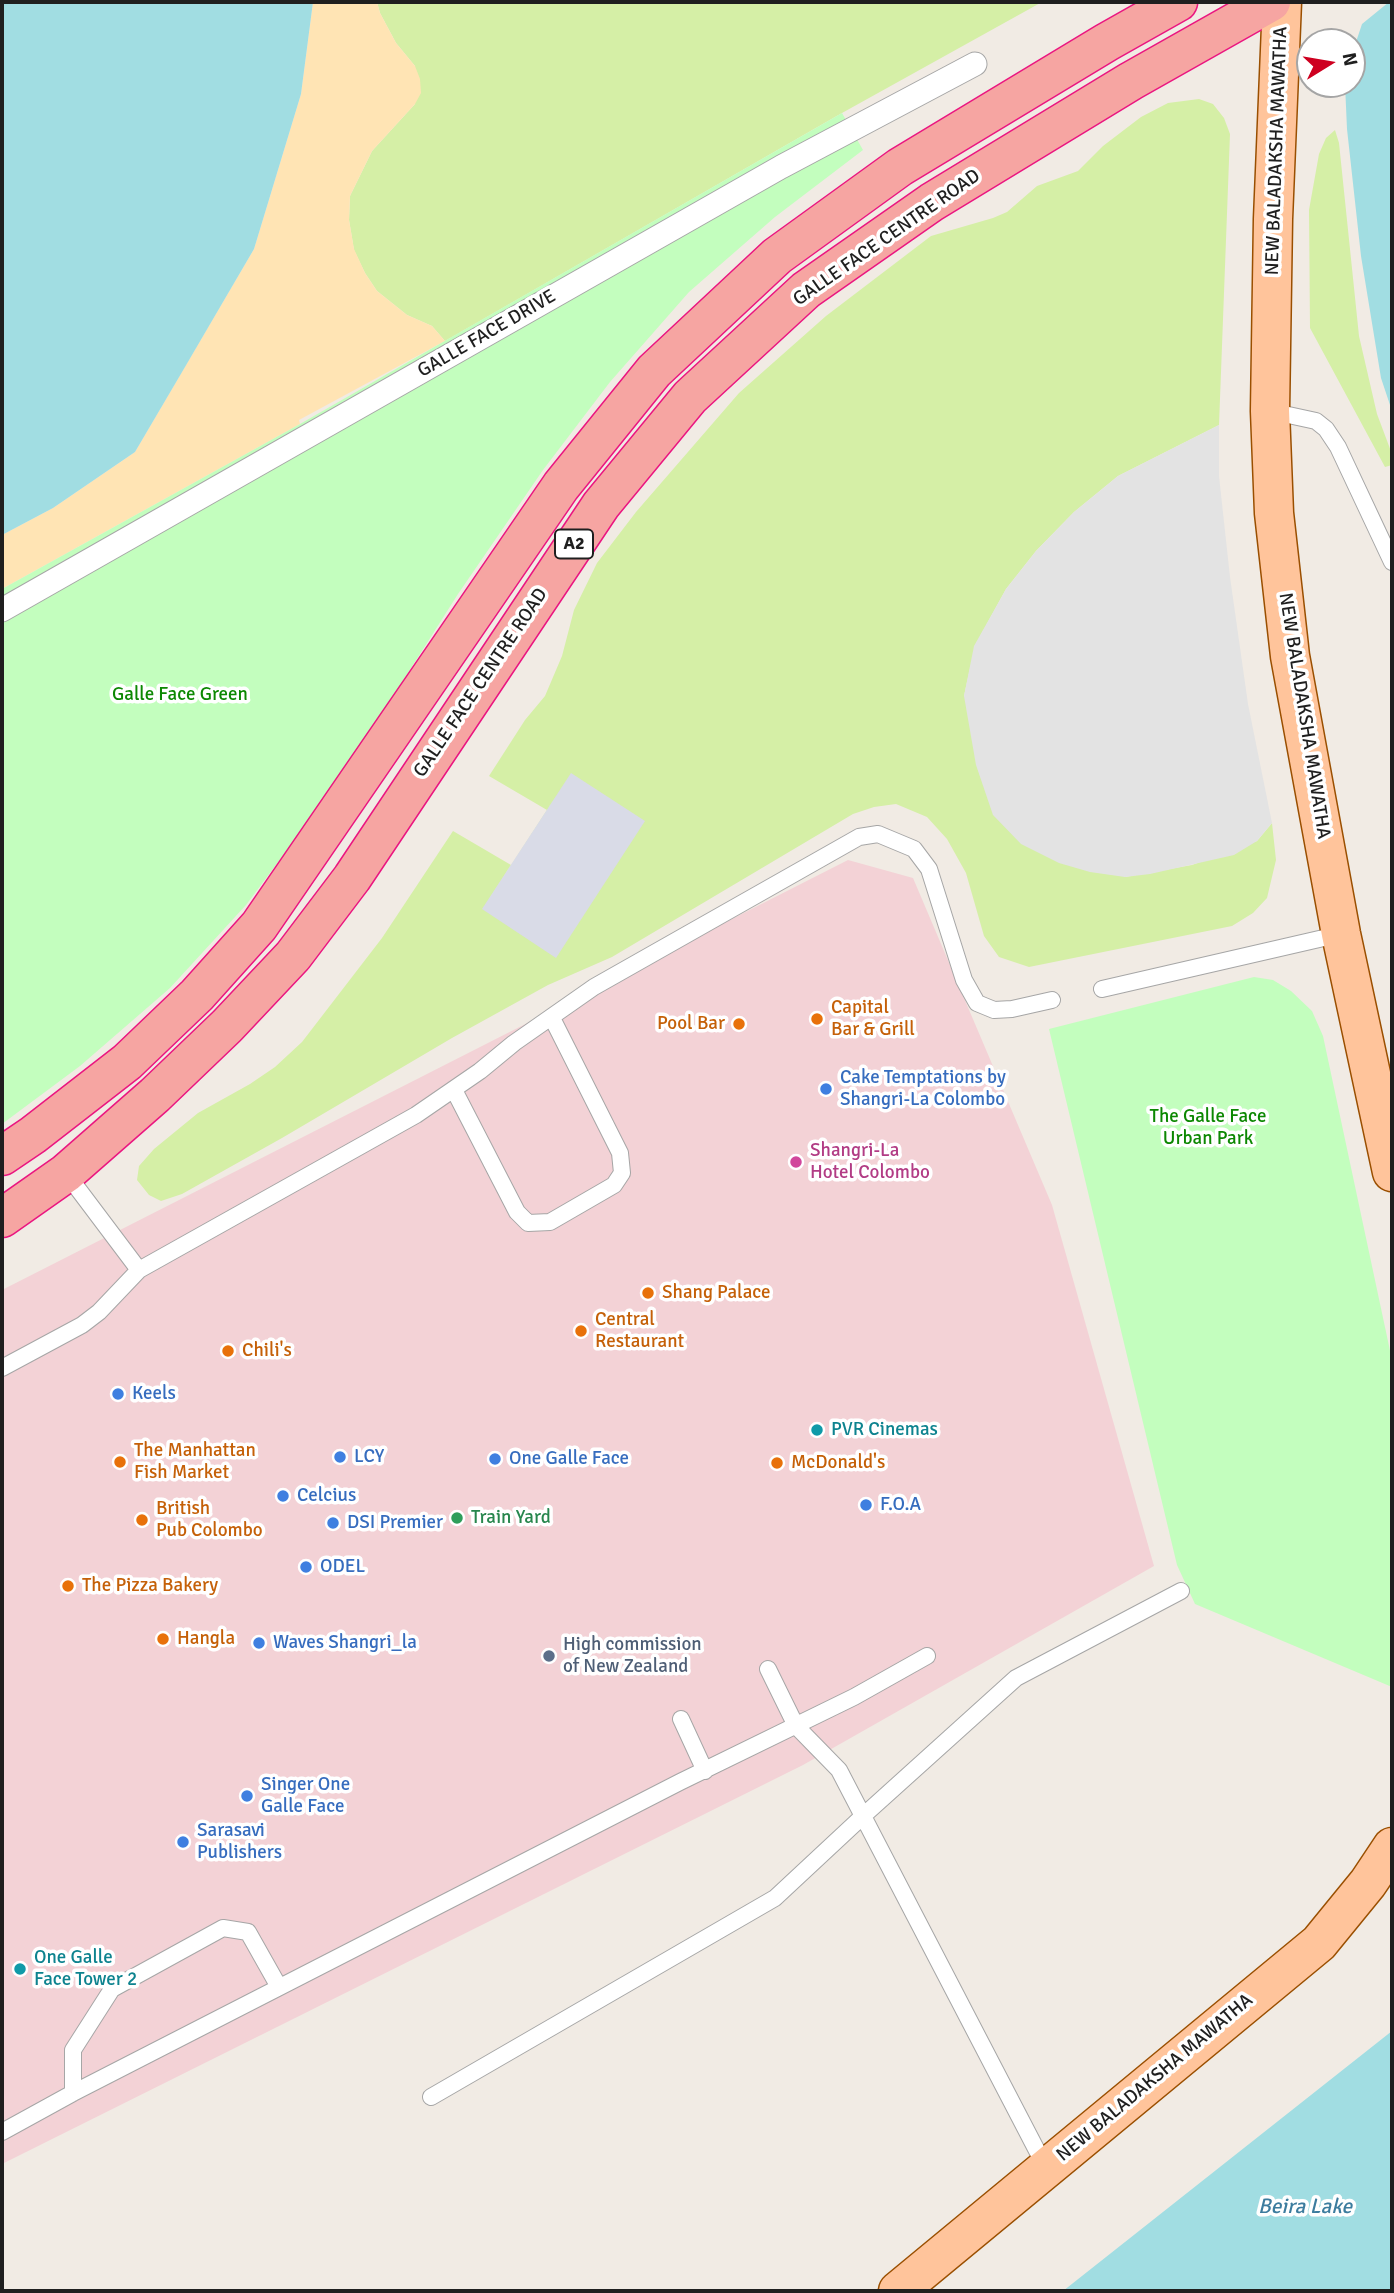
<!DOCTYPE html>
<html>
<head>
<meta charset="utf-8">
<style>
  body { margin:0 }
  #map { position:relative; width:1394px; height:2293px; overflow:hidden; background:#f1ebe4; font-family:Signika,sans-serif }
  canvas { display:block }
  .frame { position:absolute; inset:0; border:4px solid #1f1f1f; pointer-events:none }
  .north { position:absolute; left:1296px; top:28px; width:70px; height:70px; box-sizing:border-box; background:#fff; border:2px solid #a5a5a5; border-radius:50%; rotate:79deg; font-size:19px; font-weight:700; line-height:28px; text-align:center; color:#1f1f1f }
  .north::after { content:''; display:block; margin:auto; width:24px; height:32px; background:#ce0020; clip-path:polygon(50% 0,100% 100%,50% 72%,0 100%) }
</style>
</head>
<body>
<div id="map">
<canvas width="1394" height="2293"></canvas>
<div class="frame"></div>
<div class="north">N</div>
</div>
<script>
const context = document.querySelector('canvas').getContext('2d');
context.lineJoin = 'round';
function fill(path, color) {
  context.fillStyle = color;
  context.fill(path, 'evenodd');
}
function poly(rows) {
  const path = new Path2D();
  for (const r of rows) {
    path.moveTo(r[0], r[1]);
    for (let i = 2; i < r.length; i += 2) path.lineTo(r[i], r[i + 1]);
  }
  return path;
}
function trace(path, color, width, dash) {
  context.strokeStyle = color;
  context.lineWidth = width;
  context.lineCap = dash ? 'butt' : 'round';
  context.setLineDash(dash || []);
  context.stroke(path);
}
function label(font, color, halo, rows, align = 'center') {
  context.font = font + ' Signika,sans-serif';
  context.lineWidth = 7;
  context.setLineDash([]);
  context.textBaseline = 'middle';
  context.strokeStyle = halo;
  context.fillStyle = color;
  for (const [text, x, y, turn = 0] of rows) {
    context.save();
    context.translate(x, y);
    context.rotate((+turn || 0) * Math.PI / 180);
    context.textAlign = isNaN(turn) ? turn : align;
    if (halo) context.strokeText(text, 0, 0);
    context.fillText(text, 0, 0);
    context.restore();
  }
}
fill(poly([
  [848,860,913,878,1052,1205,1154,1566,803,1765,2,2164,2,1290]
]), '#f3d2d6');
fill(poly([
  [377,2,1042,2,842,113,445,341,432,326,407,315,377,291,365,273,354,250,349,220,350,196,372,151,415,104,415,66,396,43,380,13],
  [1199,99,1213,104,1224,118,1230,134,1219,425,1118,476,1074,512,1036,551,1006,589,975,646,964,696,1125,877,1192,865,1257,841,1272,823,1276,860,1267,898,1253,913,1232,926,1029,967,999,957,984,936,966,873,947,839,927,817,896,804,874,807,853,814,612,957,548,985,452,1038,282,1138,182,1194,161,1201,149,1195,137,1180,139,1166,154,1149,198,1113,250,1084,275,1067,302,1042,382,938,453,831,511,865,482,910,571,773,547,810,489,776,525,720,545,696,562,656,574,610,597,563,636,512,739,393,826,316,931,236,993,218,1007,212,1037,186,1078,171,1103,146,1141,117,1168,103],
  [1335,130,1339,143,1359,336,1377,414,1392,454,1392,465,1385,467,1310,328,1309,210,1319,154,1326,138]
]), '#d5efa6');
fill(poly([
  [313,2,377,2,380,13,396,43,415,66,420,79,421,93,415,104,372,151,350,196,349,220,354,249,365,273,377,291,407,315,432,326,445,341,299,420,300,424,2,589,2,535,53,508,135,452,254,249,301,94]
]), '#ffe4b4');
fill(poly([
  [842,113,863,150,775,217,689,292,610,382,543,470,458,594,387,706,317,810,246,905,170,988,80,1066,2,1124,2,589,300,424],
  [1254,977,1273,980,1291,991,1312,1011,1323,1036,1392,1360,1392,1687,1195,1604,1177,1565,1049,1029]
]), '#c3febe');
fill(poly([
  [1219,425,1219,476,1230,577,1248,704,1272,823,1257,841,1234,855,1150,874,1125,877,1090,872,1059,863,1021,844,993,815,976,765,964,696,974,646,1006,589,1036,551,1074,512,1118,476]
]), '#e3e3e3');
fill(poly([
  [571,773,645,821,556,958,482,909]
]), '#d9dbe7');
fill(poly([
  [2,2,313,2,301,94,254,249,185,367,135,452,53,508,2,535],
  [1389,2,1392,2,1392,411,1381,378,1361,256,1347,129,1345,84,1352,84,1352,54,1362,24],
  [1392,2031,1392,2291,1063,2291]
]), '#a1dde2');
const service = poly([
  [1270,411,1316,421,1326,429,1338,447,1392,562],
  [1102,989,1341,934],
  [454,1090,517,1212,528,1223,550,1222,614,1185,622,1173,620,1153,552,1018],
  [66,1173,139,1270,416,1115,480,1071,514,1043,594,987,859,837,878,834,914,849,929,869,964,980,977,1003,994,1010,1012,1009,1052,1000],
  [2,1368,82,1325,99,1312,139,1270],
  [768,1669,796,1726,839,1770,1046,2168],
  [681,1719,705,1771],
  [73,2093,73,2050,112,1989,223,1928,248,1932,279,1987],
  [431,2097,775,1898,863,1816,1016,1678,1181,1591],
  [2,2132,73,2093,680,1782,854,1697,927,1656]
]);
const pedestrian = poly([
  [2,610,781,167,975,64]
]);
const primary = poly([
  [1282,2,1273,219,1270,411,1274,513,1290,656,1341,934,1392,1172],
  [898,2291,1319,1943,1368,1883,1392,1847]
]);
const trunk = poly([
  [2,1156,33,1135,127,1062,197,995,259,926,561,486,654,371,777,256,900,167,1107,42,1178,2],
  [2,1218,66,1173,155,1095,227,1026,293,956,352,878,601,505,690,397,806,290,932,202,1131,81,1271,2]
]);
trace(service, '#a6a6a6', 18);
trace(pedestrian, '#a6a6a6', 25);
trace(primary, '#9a4f00', 41);
trace(trunk, '#ea1680', 41);
trace(service, '#fff', 16);
trace(pedestrian, '#fff', 23);
trace(primary, '#ffc49b', 38);
trace(trunk, '#f6a5a2', 38);
for (const [x, y, r, color] of [
  [817,1019,7,"#e8710a"],
  [739,1024,7,"#e8710a"],
  [826,1089,7,"#3f7fe0"],
  [796,1162,7,"#d1479c"],
  [648,1293,7,"#e8710a"],
  [581,1331,7,"#e8710a"],
  [228,1351,7,"#e8710a"],
  [118,1394,7,"#3f7fe0"],
  [817,1430,7,"#0f9aa8"],
  [340,1457,7,"#3f7fe0"],
  [495,1459,7,"#3f7fe0"],
  [120,1462,7,"#e8710a"],
  [777,1463,7,"#e8710a"],
  [283,1496,7,"#3f7fe0"],
  [866,1505,7,"#3f7fe0"],
  [457,1518,7,"#2e9e5b"],
  [142,1520,7,"#e8710a"],
  [333,1523,7,"#3f7fe0"],
  [306,1567,7,"#3f7fe0"],
  [68,1586,7,"#e8710a"],
  [163,1639,7,"#e8710a"],
  [259,1643,7,"#3f7fe0"],
  [549,1656,7,"#5c6f8a"],
  [247,1796,7,"#3f7fe0"],
  [183,1842,7,"#3f7fe0"],
  [20,1969,7,"#0f9aa8"]
]) {
  const dot = new Path2D();
  dot.arc(x, y, r, 0, 2 * Math.PI);
  context.fillStyle = color;
  context.fill(dot);
  trace(dot, '#fff', 2.5);
}
for (const [x, y, w] of [
  [574,544,38]
]) {
  const box = new Path2D();
  box.roundRect(x - w / 2, y - 14.5, w, 29, 5);
  context.fillStyle = '#fff';
  context.fill(box);
  trace(box, '#1f1f1f', 2);
}
label('bold 18px', '#1f1f1f', null, [
  ["A2",574,544]
]);
label('19px', '#1f1f1f', '#fff', [
  ["NEW BALADAKSHA MAWATHA",1277,151,-88],
  ["GALLE FACE CENTRE ROAD",887,238,-35],
  ["GALLE FACE DRIVE",487,334,-30],
  ["GALLE FACE CENTRE ROAD",481,683,-56],
  ["NEW BALADAKSHA MAWATHA",1304,716,81],
  ["NEW BALADAKSHA MAWATHA",1155,2078,-40]
]);
label('19px', '#0c8802', '#fff', [
  ["Galle Face Green",180,695],
  ["The Galle Face",1208,1117],
  ["Urban Park",1208,1139]
]);
label('19px', '#c56008', '#fff', [
  ["Capital",831,1008],
  ["Bar & Grill",831,1030],
  ["Pool Bar",725,1024,"right"],
  ["Shang Palace",662,1293],
  ["Central",595,1320],
  ["Restaurant",595,1342],
  ["Chili's",242,1351],
  ["The Manhattan",134,1451],
  ["Fish Market",134,1473],
  ["McDonald's",791,1463],
  ["British",156,1509],
  ["Pub Colombo",156,1531],
  ["The Pizza Bakery",82,1586],
  ["Hangla",177,1639]
], 'left');
label('19px', '#366cbe', '#fff', [
  ["Cake Temptations by",840,1078],
  ["Shangri-La Colombo",840,1100],
  ["Keels",132,1394],
  ["LCY",354,1457],
  ["One Galle Face",509,1459],
  ["Celcius",297,1496],
  ["F.O.A",880,1505],
  ["DSI Premier",347,1523],
  ["ODEL",320,1567],
  ["Waves Shangri_la",273,1643],
  ["Singer One",261,1785],
  ["Galle Face",261,1807],
  ["Sarasavi",197,1831],
  ["Publishers",197,1853]
], 'left');
label('19px', '#b23c85', '#fff', [
  ["Shangri-La",810,1151],
  ["Hotel Colombo",810,1173]
], 'left');
label('19px', '#0d838f', '#fff', [
  ["PVR Cinemas",831,1430],
  ["One Galle",34,1958],
  ["Face Tower 2",34,1980]
], 'left');
label('19px', '#27864d', '#fff', [
  ["Train Yard",471,1518]
], 'left');
label('19px', '#4e5e75', '#fff', [
  ["High commission",563,1645],
  ["of New Zealand",563,1667]
], 'left');
label('italic 21px', '#3c7c9e', '#fff', [
  ["Beira Lake",1305,2207]
]);
</script>
</body>
</html>
